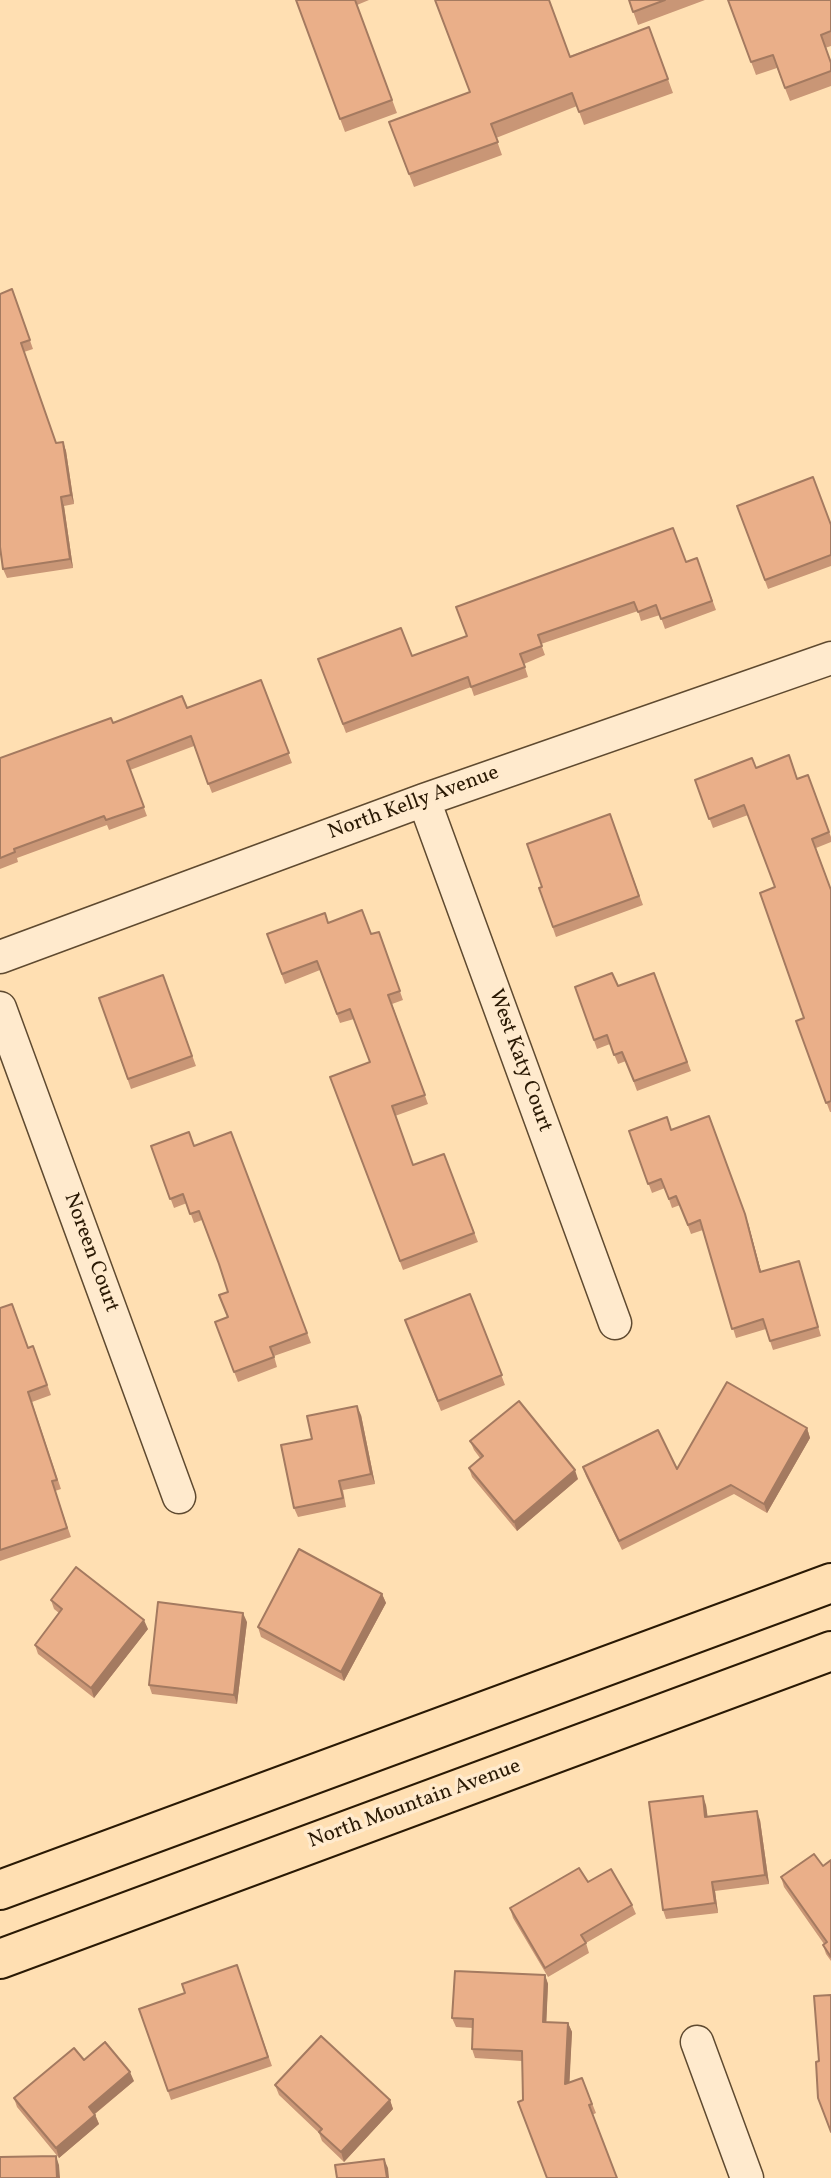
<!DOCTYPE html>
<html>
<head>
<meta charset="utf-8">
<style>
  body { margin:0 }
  canvas { display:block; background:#ffdfb2 }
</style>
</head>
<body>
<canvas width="831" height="2178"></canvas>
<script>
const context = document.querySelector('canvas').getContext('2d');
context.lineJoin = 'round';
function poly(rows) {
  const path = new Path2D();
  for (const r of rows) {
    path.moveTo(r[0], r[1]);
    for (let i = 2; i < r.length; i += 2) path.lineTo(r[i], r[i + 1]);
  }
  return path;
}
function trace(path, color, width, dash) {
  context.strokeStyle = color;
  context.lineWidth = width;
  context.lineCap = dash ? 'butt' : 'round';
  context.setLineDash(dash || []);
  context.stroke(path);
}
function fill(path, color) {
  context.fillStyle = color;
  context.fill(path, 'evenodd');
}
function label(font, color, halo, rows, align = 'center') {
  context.font = font + ' Vollkorn,serif';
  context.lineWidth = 7;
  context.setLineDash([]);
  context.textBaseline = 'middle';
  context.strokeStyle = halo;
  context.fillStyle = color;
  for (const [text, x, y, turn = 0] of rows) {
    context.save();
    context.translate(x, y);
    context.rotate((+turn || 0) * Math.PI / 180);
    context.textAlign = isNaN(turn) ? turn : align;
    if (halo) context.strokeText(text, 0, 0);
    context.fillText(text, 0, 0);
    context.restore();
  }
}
const minor = poly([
  [424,800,615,1323],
  [0,957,424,800,831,658],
  [0,1008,179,1497],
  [697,2042,747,2178]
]);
const primary = poly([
  [0,1890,831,1583],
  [0,1959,831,1651]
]);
trace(minor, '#5f4a30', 35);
trace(primary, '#2a1904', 42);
trace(minor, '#ffeacd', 32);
trace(primary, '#ffdfb2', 38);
fill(poly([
  [296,0,369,0,357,5,397,113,345,132],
  [629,0,705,0,638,25],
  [728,0,831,0,831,46,825,48,831,63,831,86,790,101,777,68,756,75],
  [649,27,673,93,584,125,577,106,496,138,502,155,414,187,389,122],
  [12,289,33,349,24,352,56,443,63,442,66,451,74,504,64,506,73,568,7,578,3,569],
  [737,506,831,525,831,566,768,589],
  [697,558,716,610,665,629,660,615,641,621,638,611,541,644,545,655,524,664,528,677,474,696,471,687,346,733,318,659,412,656],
  [261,680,292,763,212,793,194,746,130,770,147,816,109,830,107,825,17,858,18,862,0,869,0,758,113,723,187,708],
  [756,768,797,779,808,775,831,837,831,842,816,848,831,890,831,1112,830,1112,796,1021,804,1018,775,887,748,815,713,828,695,780],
  [610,814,643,905,556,937,539,888,542,887],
  [328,923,371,934,379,932,403,1000,392,1004,428,1104,395,1116,413,1165,444,1154,478,1242,403,1270,330,1077,370,1062,354,1019,340,1023,320,970,285,984,267,934],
  [654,973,691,1071,637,1091,626,1061,618,1064,610,1044,597,1049,575,987,618,986],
  [163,975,196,1066,131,1089,99,998],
  [671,1130,748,1223,761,1272,799,1261,821,1336,773,1350,766,1329,736,1338,703,1230,691,1234,680,1205,672,1208,665,1188,652,1193,629,1131],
  [231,1132,311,1343,274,1356,277,1367,238,1382,215,1322,227,1317,228,1292,220,1267,202,1220,194,1223,187,1203,174,1208,151,1146,194,1146],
  [470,1294,505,1385,441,1411,405,1320],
  [0,1308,28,1348,33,1346,51,1395,32,1402,61,1489,55,1491,71,1537,0,1561],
  [361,1415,375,1484,343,1490,346,1507,298,1517,294,1508,312,1439],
  [807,1428,810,1438,767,1513,734,1494,622,1550,586,1476,583,1467,677,1469],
  [470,1441,578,1479,517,1531,472,1477,469,1468,480,1458,474,1450],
  [382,1594,386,1603,344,1681,261,1637,258,1627],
  [51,1600,148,1629,94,1698,38,1654,35,1645,59,1613,54,1609],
  [247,1622,237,1704,152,1694,149,1685],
  [706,1805,707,1817,760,1820,769,1884,715,1891,718,1913,666,1919,663,1910],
  [831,1860,831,1961,826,1954,823,1945,824,1944,784,1887,781,1877,823,1866],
  [588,1882,632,1905,636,1914,586,1943,589,1953,548,1977,513,1918,510,1908],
  [237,1965,272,2066,171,2100,139,2009,185,1993],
  [545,1975,548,1984,546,2022,568,2023,572,2032,569,2082,582,2078,596,2113,592,2115,523,2100,522,2061,475,2058,472,2049,473,2028,456,2027,452,2018],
  [84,2060,134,2081,95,2114,99,2124,59,2158,17,2107,14,2098],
  [275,2085,390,2100,393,2109,344,2162,322,2141,319,2133,279,2095]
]), '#c99676');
fill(poly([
  [63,442,66,451,74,504,71,495],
  [61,497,64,506,73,568,70,559],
  [745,1214,748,1223,764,1282,760,1272],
  [357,1406,361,1415,375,1484,371,1474],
  [807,1428,810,1438,767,1513,764,1504],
  [575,1470,578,1479,517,1531,514,1522],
  [382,1594,386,1603,344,1681,341,1672],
  [243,1613,247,1622,237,1704,234,1695],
  [144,1620,148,1629,94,1698,91,1688],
  [703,1796,706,1805,709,1826,705,1817],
  [757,1811,760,1820,769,1884,765,1875],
  [712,1882,715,1891,718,1913,715,1903],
  [545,1975,548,1984,546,2031,543,2022],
  [568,2023,572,2032,569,2093,565,2084],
  [130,2072,134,2081,92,2116,89,2107],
  [390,2100,393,2109,344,2162,341,2152],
  [95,2115,99,2124,59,2158,56,2148],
  [56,2156,59,2165,60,2178,57,2178],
  [384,2159,388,2168,389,2178,387,2178]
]), '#a47a60');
const building = poly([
  [296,0,355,0,392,100,340,119,296,0],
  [435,0,549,0,570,57,649,27,668,79,579,112,572,93,491,124,498,142,409,174,389,122,470,92,435,0],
  [629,0,665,0,633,12,629,0],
  [728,0,831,0,831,31,821,35,831,63,831,71,785,88,773,55,751,62,728,0],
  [12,289,30,340,21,343,56,443,63,442,71,495,61,497,70,559,3,569,0,547,0,294,12,289],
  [813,477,831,525,831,555,765,580,737,506,813,477],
  [673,528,686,562,697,558,712,601,661,619,656,605,638,612,634,602,538,635,542,646,520,654,525,667,471,687,468,677,343,724,318,659,401,628,412,656,467,636,456,607,673,528],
  [261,680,289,753,208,784,191,736,127,761,144,807,106,820,104,816,14,849,15,852,0,858,0,758,111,718,113,723,182,696,187,708,261,680],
  [789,755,797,779,808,775,829,832,812,839,831,890,831,1101,826,1103,796,1021,804,1018,760,893,775,887,744,805,709,819,695,780,752,758,756,768,789,755],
  [610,814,639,896,553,927,539,888,542,887,527,844,610,814],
  [362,910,371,934,379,932,400,991,388,995,425,1095,392,1106,413,1165,444,1154,474,1233,400,1261,330,1077,370,1062,350,1009,337,1014,317,961,282,974,267,934,325,913,328,923,362,910],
  [612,973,618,986,654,973,687,1062,634,1081,622,1052,614,1055,607,1035,594,1040,575,987,612,973],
  [163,975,192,1056,128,1079,99,998,163,975],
  [709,1116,745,1214,760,1272,799,1261,818,1327,770,1341,763,1319,732,1329,700,1220,688,1225,676,1196,669,1199,661,1179,648,1184,629,1131,667,1117,671,1130,709,1116],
  [189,1132,194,1146,231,1132,307,1333,270,1347,274,1357,234,1372,215,1322,228,1317,219,1295,228,1292,219,1264,199,1211,190,1214,183,1194,170,1199,151,1146,189,1132],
  [470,1294,502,1375,438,1401,405,1320,470,1294],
  [12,1304,28,1348,33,1346,47,1385,28,1392,57,1480,52,1481,67,1528,0,1550,0,1308,12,1304],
  [727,1382,807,1428,764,1504,731,1485,619,1541,583,1467,658,1430,677,1469,727,1382],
  [519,1401,575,1470,514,1522,469,1468,483,1456,470,1441,519,1401],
  [357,1406,371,1474,339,1481,343,1498,294,1508,281,1445,312,1439,307,1416,357,1406],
  [299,1549,382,1594,341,1672,258,1627,299,1549],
  [76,1567,144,1620,91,1688,35,1645,62,1609,51,1600,76,1567],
  [158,1602,243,1613,234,1695,149,1685,158,1602],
  [703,1796,705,1817,757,1811,765,1875,712,1882,715,1903,663,1910,649,1802,703,1796],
  [814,1854,823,1866,831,1860,831,1957,823,1945,827,1942,781,1877,814,1854],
  [579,1868,588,1882,611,1869,632,1905,581,1935,586,1943,545,1968,510,1908,579,1868],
  [237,1965,268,2057,168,2091,139,2009,185,1993,182,1984,237,1965],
  [455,1971,545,1975,543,2022,568,2023,565,2084,582,2078,592,2104,589,2105,617,2178,547,2178,518,2102,523,2100,522,2051,472,2049,473,2019,452,2018,455,1971],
  [831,1995,831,2132,818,2098,816,2062,819,2061,814,1996,831,1995],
  [321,2036,390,2100,341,2152,319,2132,322,2129,275,2085,321,2036],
  [105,2042,130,2072,89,2107,95,2115,56,2148,14,2098,74,2048,84,2060,105,2042],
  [56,2156,57,2178,0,2178,0,2157,56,2156],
  [384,2159,387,2178,337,2178,335,2165,384,2159]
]);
fill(building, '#eaaf89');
trace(building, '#a47a60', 2);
label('21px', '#2a1904', '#ffeacd', [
  ["North Kelly Avenue",414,804,-20],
  ["West Katy Court",519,1061,70],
  ["Noreen Court",90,1253,70],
  ["North Mountain Avenue",415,1805,-20]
]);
</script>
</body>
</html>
